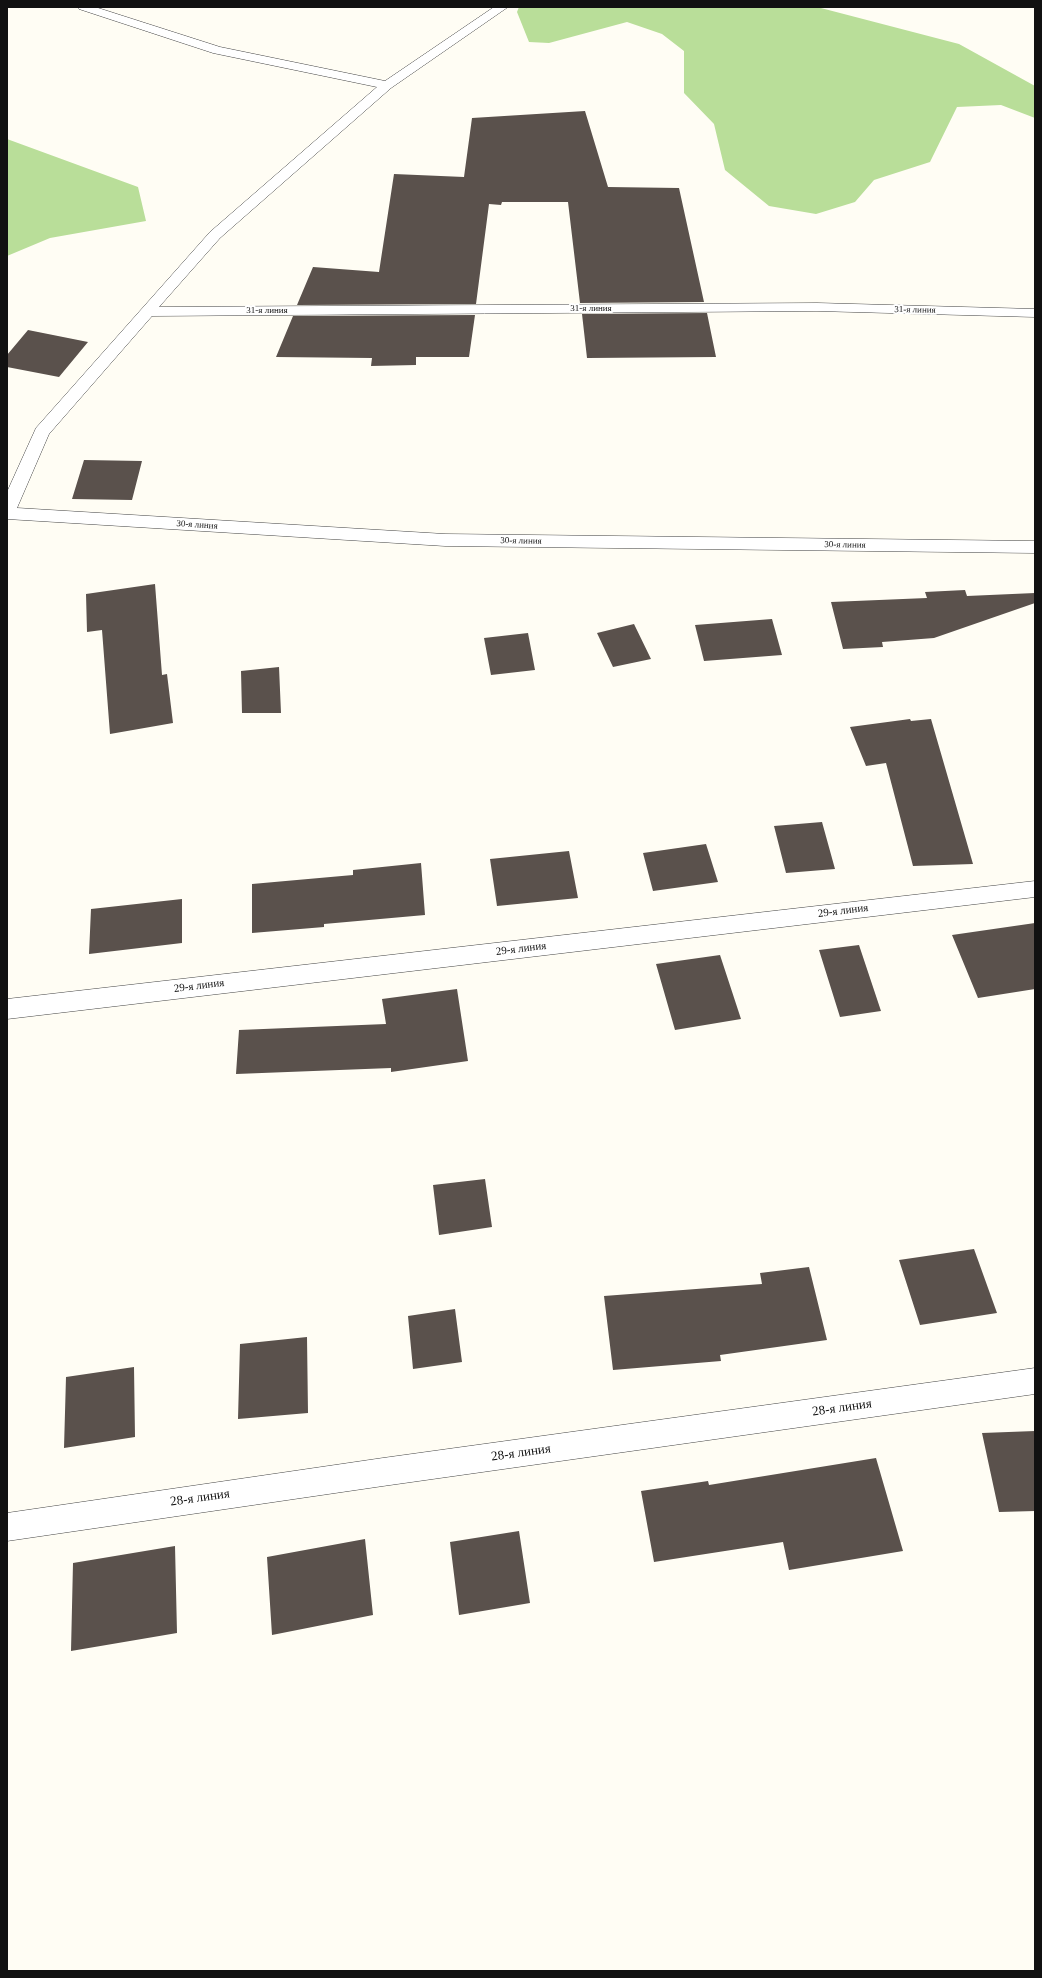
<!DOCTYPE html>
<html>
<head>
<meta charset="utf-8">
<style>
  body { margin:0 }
  #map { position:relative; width:1042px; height:1978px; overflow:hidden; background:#fffdf4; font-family:"Times New Roman",serif }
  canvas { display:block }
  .frame { position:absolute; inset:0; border:8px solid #111; pointer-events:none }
</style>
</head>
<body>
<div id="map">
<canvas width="1042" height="1978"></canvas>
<div class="frame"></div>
</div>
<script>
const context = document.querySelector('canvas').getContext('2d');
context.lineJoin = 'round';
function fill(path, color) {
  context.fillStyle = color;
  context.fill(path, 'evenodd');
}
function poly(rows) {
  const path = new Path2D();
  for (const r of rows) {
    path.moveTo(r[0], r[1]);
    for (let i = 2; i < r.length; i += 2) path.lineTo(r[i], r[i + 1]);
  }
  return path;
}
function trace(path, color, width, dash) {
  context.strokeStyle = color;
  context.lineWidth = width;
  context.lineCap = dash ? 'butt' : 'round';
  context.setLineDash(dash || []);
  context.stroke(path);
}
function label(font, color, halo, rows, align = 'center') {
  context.font = font + ' "Times New Roman",serif';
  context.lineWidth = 4;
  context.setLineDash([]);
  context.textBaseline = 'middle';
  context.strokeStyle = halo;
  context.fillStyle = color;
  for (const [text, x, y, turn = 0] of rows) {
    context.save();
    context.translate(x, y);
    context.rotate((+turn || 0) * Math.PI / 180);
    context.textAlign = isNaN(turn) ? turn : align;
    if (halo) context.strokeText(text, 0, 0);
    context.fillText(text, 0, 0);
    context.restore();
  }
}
fill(poly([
  [519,7,817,7,959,44,1035,86,1035,118,1001,105,957,107,930,162,874,180,855,202,816,214,769,206,725,170,714,124,684,93,684,51,662,34,627,22,549,43,529,42,517,12],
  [7,139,138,187,146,221,50,238,7,256]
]), '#b9de99');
fill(poly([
  [585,111,608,187,679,188,704,302,580,303,568,202,502,202,501,205,489,204,476,304,297,305,313,267,379,272,394,174,464,177,472,118],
  [707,313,716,357,587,358,582,314],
  [475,315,469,357,416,357,416,365,371,366,372,358,276,357,293,316],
  [28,330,88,342,59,377,7,367,7,355],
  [84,460,142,461,132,500,72,499],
  [155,584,162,675,167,674,173,723,110,734,102,630,87,632,86,594],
  [965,590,967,596,1035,593,1035,603,934,638,882,642,883,647,843,649,831,602,927,598,925,592],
  [772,619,782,655,704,661,695,625],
  [634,624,651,659,613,667,597,633],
  [528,633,535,670,491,675,484,638],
  [279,667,281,713,242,713,241,671],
  [910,719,911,721,931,719,973,864,913,866,886,763,866,766,850,727],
  [822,822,835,869,786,873,774,826],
  [706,844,718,882,653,891,643,853],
  [569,851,578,898,497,906,490,859],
  [421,863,425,915,324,924,324,927,252,933,252,884,353,875,353,870],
  [182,899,182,943,89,954,91,909],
  [1035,923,1035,989,978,998,952,935],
  [859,945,881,1011,840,1017,819,950],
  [720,955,741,1019,675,1030,656,964],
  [457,989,468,1061,391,1072,391,1068,236,1074,239,1030,386,1024,382,999],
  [485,1179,492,1227,439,1235,433,1185],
  [974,1249,997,1313,920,1325,899,1260],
  [809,1267,827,1340,720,1355,721,1361,613,1370,604,1296,762,1284,760,1273],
  [455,1309,462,1362,413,1369,408,1316],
  [307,1337,308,1413,238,1419,240,1344],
  [134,1367,135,1437,64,1448,66,1377],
  [1035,1431,1035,1511,999,1512,982,1433],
  [876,1458,903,1551,789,1570,783,1542,654,1562,641,1491,708,1481,709,1485],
  [519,1531,530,1603,459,1615,450,1542],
  [365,1539,373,1615,272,1635,267,1557],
  [175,1546,177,1633,71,1651,73,1563]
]), '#5a514c');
const minor = poly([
  [77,7,95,7,220,47,385,81,494,7,508,7,391,88,220,238,159,307,817,303,1035,309,1035,317,817,311,152,316,49,434,17,508,445,534,1035,541,1035,553,445,546,7,519,7,492,36,428,210,232,377,87,213,53,79,9,77,7],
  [1035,881,1035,897,7,1019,7,999,1035,881],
  [1035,1368,1035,1394,383,1486,7,1541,7,1513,383,1458,1035,1368]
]);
trace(minor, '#444', 1);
fill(minor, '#fff');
label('9px', '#111', '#fff', [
  ["31-я линия",591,309],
  ["31-я линия",915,310,1],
  ["31-я линия",267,311],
  ["30-я линия",197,525,4],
  ["30-я линия",521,541,1],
  ["30-я линия",845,545,1]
]);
label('11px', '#111', '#fff', [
  ["29-я линия",843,911,-7],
  ["29-я линия",521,949,-7],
  ["29-я линия",199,986,-7]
]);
label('13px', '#111', '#fff', [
  ["28-я линия",842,1408,-8],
  ["28-я линия",521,1453,-8],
  ["28-я линия",200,1498,-8]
]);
</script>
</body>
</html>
